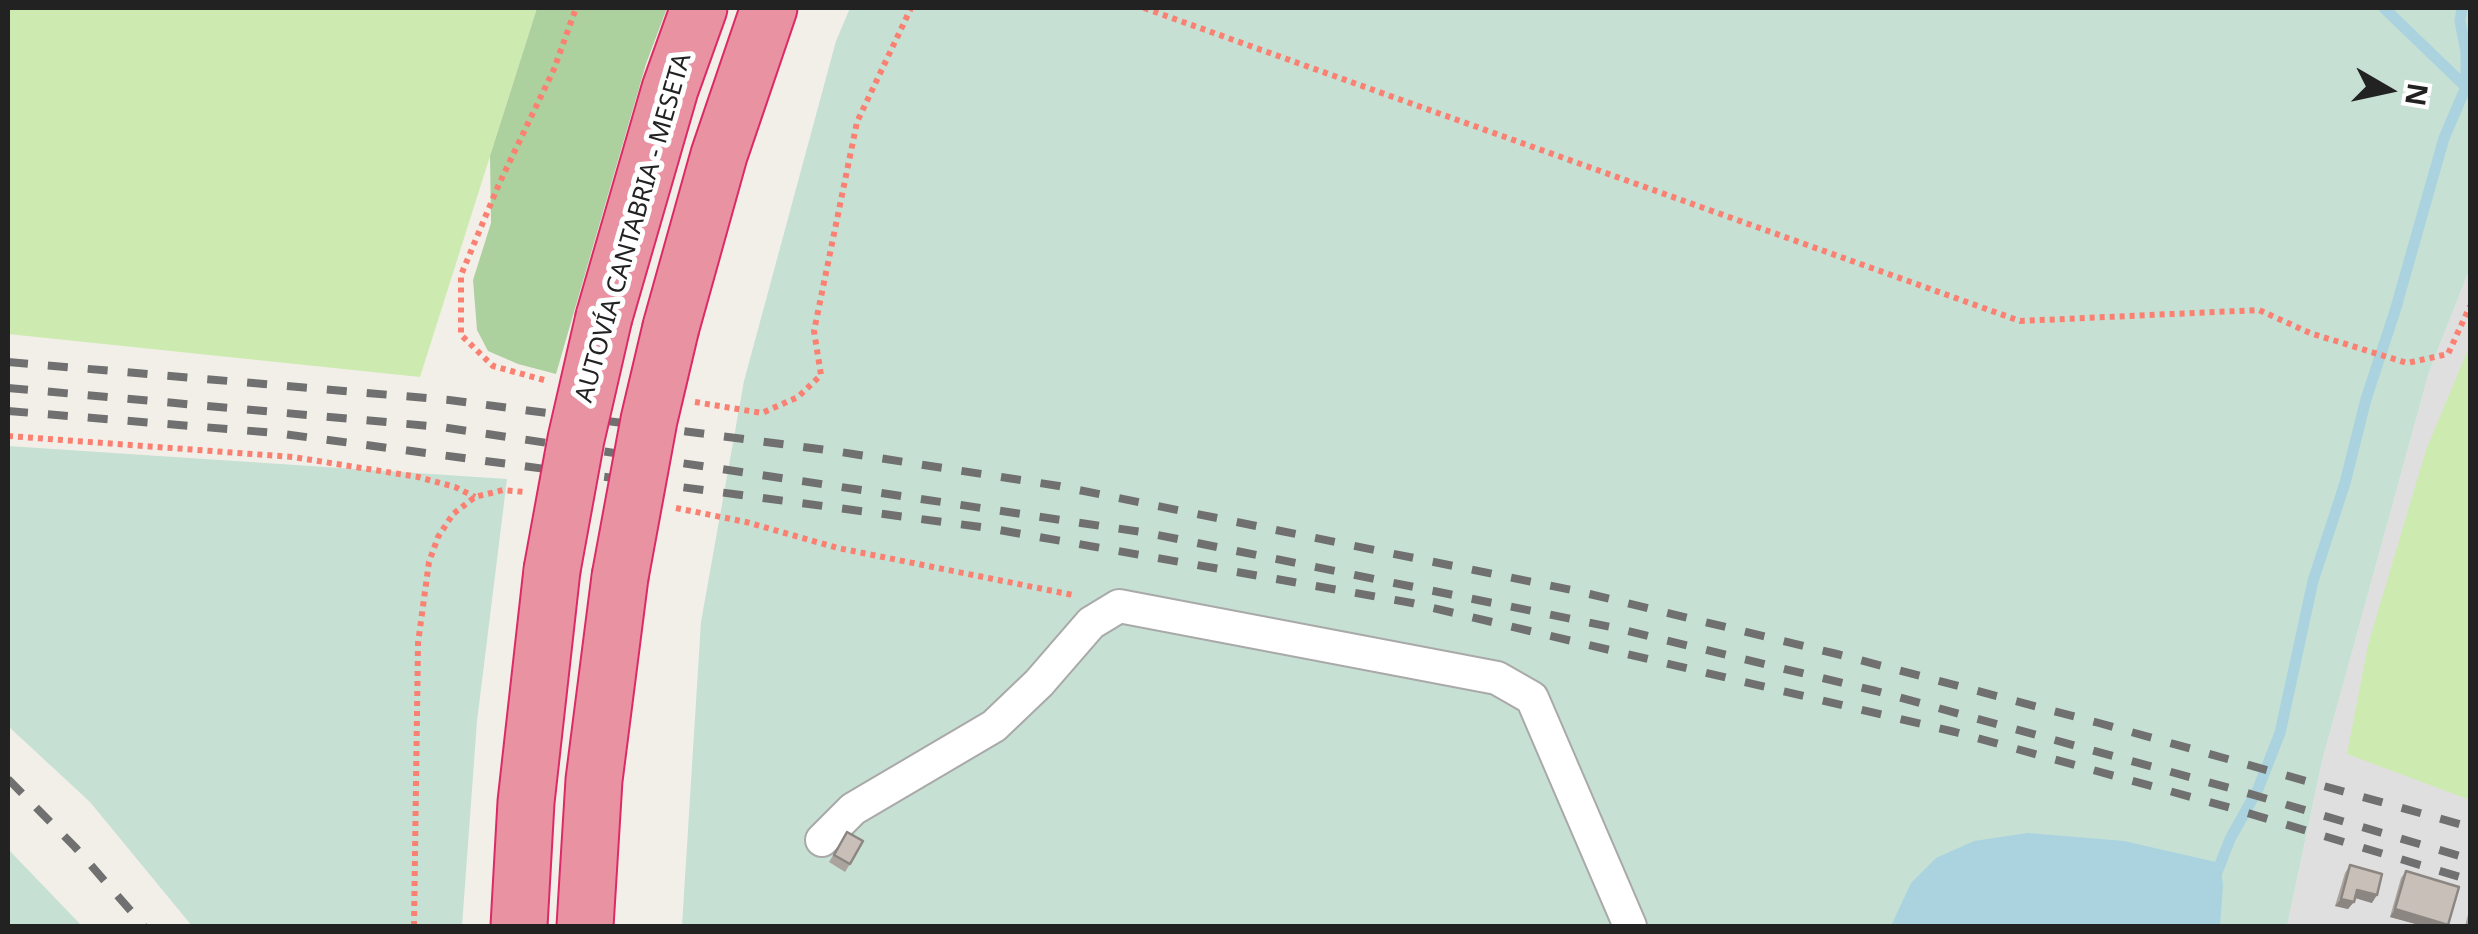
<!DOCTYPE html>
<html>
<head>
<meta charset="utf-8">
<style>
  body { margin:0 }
  #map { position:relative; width:2478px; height:934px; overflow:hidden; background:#f2efe9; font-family:"Noto Sans",sans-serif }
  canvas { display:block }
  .frame { position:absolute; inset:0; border:10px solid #222; pointer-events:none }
  .north { position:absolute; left:2338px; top:40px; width:100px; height:100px; -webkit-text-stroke:8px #fff; paint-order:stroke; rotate:99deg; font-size:28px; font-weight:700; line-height:40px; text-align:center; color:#222 }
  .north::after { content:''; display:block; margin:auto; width:35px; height:45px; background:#222; clip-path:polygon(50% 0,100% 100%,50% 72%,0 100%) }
</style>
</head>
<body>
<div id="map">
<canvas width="2478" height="934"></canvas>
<div class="frame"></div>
<div class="north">N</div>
</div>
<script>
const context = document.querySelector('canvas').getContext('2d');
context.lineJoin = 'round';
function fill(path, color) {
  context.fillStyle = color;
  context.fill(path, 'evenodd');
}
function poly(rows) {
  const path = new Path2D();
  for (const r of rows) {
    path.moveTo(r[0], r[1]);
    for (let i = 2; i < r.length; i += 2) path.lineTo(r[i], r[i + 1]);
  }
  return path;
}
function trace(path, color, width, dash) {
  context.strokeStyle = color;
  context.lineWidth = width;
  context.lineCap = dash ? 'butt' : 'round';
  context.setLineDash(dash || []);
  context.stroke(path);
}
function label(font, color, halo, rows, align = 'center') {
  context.font = font + ' "Noto Sans",sans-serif';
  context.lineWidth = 10;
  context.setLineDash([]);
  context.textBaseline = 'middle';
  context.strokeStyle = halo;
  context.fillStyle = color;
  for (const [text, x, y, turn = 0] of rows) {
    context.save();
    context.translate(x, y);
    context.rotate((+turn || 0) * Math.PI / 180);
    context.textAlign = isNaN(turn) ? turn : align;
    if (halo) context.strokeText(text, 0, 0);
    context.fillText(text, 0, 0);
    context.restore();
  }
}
fill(poly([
  [2470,268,2470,926,2287,926,2322,761,2429,372]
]), '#e0dfdf');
fill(poly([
  [8,8,537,8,420,377,8,334],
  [2470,345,2470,800,2347,754,2368,645,2426,450]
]), '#cdebb0');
fill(poly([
  [537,8,667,8,646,64,556,374,518,364,488,351,477,330,473,280,491,223,490,156]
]), '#add19e');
fill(poly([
  [850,8,2470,8,2470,268,2429,372,2322,761,2287,926,682,926,701,622,744,381,836,41],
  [8,446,507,479,477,721,462,926,192,926,90,802,8,726],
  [8,849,82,926,8,926]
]), '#c6e0d4');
fill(poly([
  [2028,833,2124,841,2220,863,2223,885,2220,926,1891,926,1911,883,1936,858,1974,841]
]), '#aad3df');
trace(poly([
  [2384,8,2466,87],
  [2216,875,2230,839,2258,789,2280,733,2313,581,2345,483,2366,399,2395,311,2444,138,2466,87,2466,52,2460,21,2462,8]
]), '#aad3df', 11);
const minor = poly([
  [822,840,853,809,994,726,1039,683,1091,623,1119,606,1497,678,1532,698,1630,926]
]);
const motorway = poly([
  [604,317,670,89,699,8],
  [671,327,719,155,769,8],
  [519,926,526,802,552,570],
  [585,926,594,780,620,577]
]);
trace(minor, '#a9a9a9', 36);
trace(motorway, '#dc2a67', 59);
trace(poly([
  [1144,8,2020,321,2259,310,2310,333,2407,363,2448,354,2470,306],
  [544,380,493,366,461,335,461,275,499,184,554,69,576,8],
  [695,402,762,413,798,397,821,375,814,331,857,122,911,8],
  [8,436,293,457,418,477,455,487,475,497],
  [676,508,746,522,838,548,1073,595],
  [414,926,418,643,429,562,438,537,453,514,475,497,503,490,524,492]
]), '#fa8072', 6, [5, 5]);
trace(minor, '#fff', 32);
trace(motorway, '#e892a2', 55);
trace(poly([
  [8,362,449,400,834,451,1059,486,1577,591,1837,654,2099,723,2470,827],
  [8,388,441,427,1148,533,1611,627,1876,691,2237,790,2470,859],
  [8,411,276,433,988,528,1412,603,1955,732,2231,808,2470,880],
  [8,779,75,847,144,926]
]), '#707070', 8, [20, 20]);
const motorwayBridge = poly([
  [552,570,576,439,604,317],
  [620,577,649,420,671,327]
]);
trace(motorwayBridge, '#dc2a67', 59, []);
trace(motorwayBridge, '#e892a2', 55);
fill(poly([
  [847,832,850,864,845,872,829,862],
  [2350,865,2372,903,2355,898,2348,909,2335,906,2345,873],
  [2406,871,2448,925,2447,926,2423,926,2390,917,2401,878],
  [2470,907,2470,926,2465,926]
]), '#aba49e');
fill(poly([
  [2357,890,2377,895,2372,903,2352,897],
  [2341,899,2354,902,2348,909,2335,906],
  [2395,909,2448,925,2447,926,2423,926,2390,917]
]), '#8b8681');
const building = poly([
  [847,832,863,841,850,864,834,855,847,832],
  [2350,865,2382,874,2377,895,2357,890,2354,902,2341,899,2350,865],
  [2406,871,2459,887,2448,925,2395,909,2406,871]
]);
fill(building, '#c7bfb8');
trace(building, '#8b8681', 2.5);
label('25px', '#222', '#fff', [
  ["AUTOVÍA CANTABRIA - MESETA",634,228,-74]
]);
</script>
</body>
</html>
